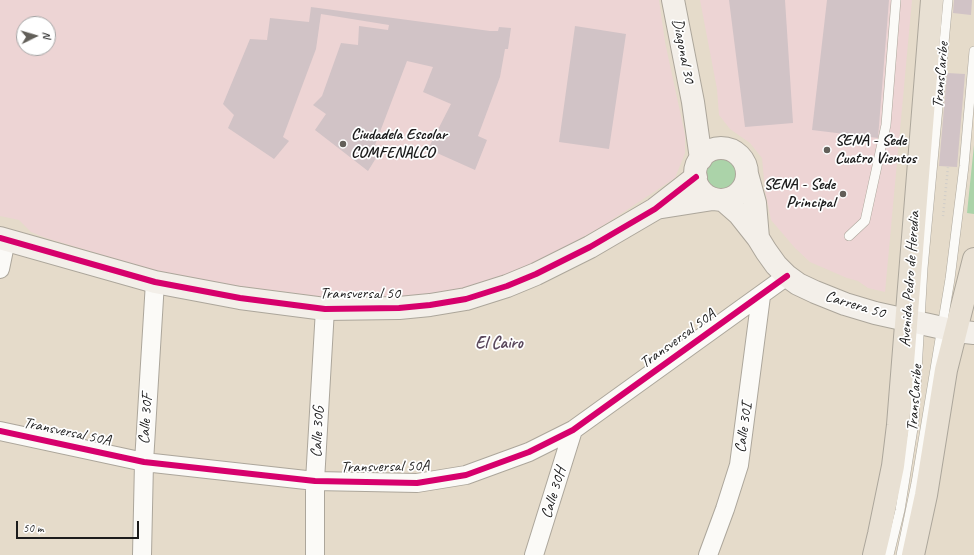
<!DOCTYPE html>
<html>
<head>
<meta charset="utf-8">
<style>
  body { margin:0 }
  #map { position:relative; width:974px; height:555px; overflow:hidden; background:#e5dbca; font-family:Caveat,sans-serif }
  canvas { display:block }
  .north { position:absolute; left:16px; top:16px; width:40px; height:40px; box-sizing:border-box; background:#fff; border:1px solid #a4a4a4; border-radius:50%; rotate:85deg; font-size:11px; font-weight:700; line-height:16px; text-align:center; color:#1c1c1c }
  .north::after { content:''; display:block; margin:auto; width:14px; height:18px; background:#625f59; clip-path:polygon(50% 0,100% 100%,50% 72%,0 100%) }
  .scale { position:absolute; left:16px; top:521px; width:123px; height:18px; box-sizing:border-box; border:2px solid #1c1c1c; border-top:0; padding-left:5px; font-size:12px; line-height:14px; white-space:nowrap; color:#1c1c1c; -webkit-text-stroke:3px #fff; paint-order:stroke }
</style>
</head>
<body>
<div id="map">
<canvas width="974" height="555"></canvas>
<div class="north">N</div>
<div class="scale">50 m</div>
</div>
<script>
const context = document.querySelector('canvas').getContext('2d');
context.lineJoin = 'round';
function fill(path, color) {
  context.fillStyle = color;
  context.fill(path, 'evenodd');
}
function poly(rows) {
  const path = new Path2D();
  for (const r of rows) {
    if (r.length === 3) {
      path.moveTo(r[0] + r[2], r[1]);
      path.arc(r[0], r[1], r[2], 0, 2 * Math.PI);
      continue;
    }
    path.moveTo(r[0], r[1]);
    for (let i = 2; i < r.length; i += 2) path.lineTo(r[i], r[i + 1]);
  }
  return path;
}
function trace(path, color, width, dash) {
  context.strokeStyle = color;
  context.lineWidth = width;
  context.lineCap = dash ? 'butt' : 'round';
  context.setLineDash(dash || []);
  context.stroke(path);
}
function label(font, color, halo, rows, align = 'center') {
  context.font = font + ' Caveat,sans-serif';
  context.lineWidth = 3.5;
  context.setLineDash([]);
  context.textBaseline = 'middle';
  context.strokeStyle = halo;
  context.fillStyle = color;
  for (const [text, x, y, turn = 0] of rows) {
    context.save();
    context.translate(x, y);
    context.rotate((+turn || 0) * Math.PI / 180);
    context.textAlign = isNaN(turn) ? turn : align;
    if (halo) context.strokeText(text, 0, 0);
    context.fillText(text, 0, 0);
    context.restore();
  }
}
fill(poly([
  [0,0,659,0,665,42,685,135,685,153,675,178,601,227,531,266,460,289,432,295,385,300,331,298,225,284,153,270,46,238,31,232,19,220,0,216],
  [24,24,48,24,48,48,24,48],
  [700,0,912,0,885,292,868,288,858,281,847,278,810,262,795,248,771,220,765,191,762,158,750,143,730,129,719,115,717,89]
]), '#edd4d4');
fill(poly([
  [974,145,974,214,967,213],
  [722,173,18]
]), '#abd3a9');
fill(poly([
  [729,0,785,0,793,123,745,127],
  [827,0,889,0,878,138,812,130],
  [954,0,972,0,971,15,953,13],
  [311,7,490,31,498,31,499,27,511,28,508,49,505,49,500,77,478,136,487,140,475,170,428,149,451,104,423,92,433,67,407,61,375,145,381,150,368,171,315,130,326,114,313,105,322,96,341,43,358,45,359,26,388,30,389,25,321,14,316,49,283,137,289,141,274,159,228,128,234,115,223,104,250,39,267,40,270,18,309,22],
  [575,26,626,34,609,149,559,142],
  [947,73,965,74,957,167,939,166]
]), '#d1c3c6');
const lane = poly([
  [849,236,865,221,886,125,896,0],
  [889,555,900,510,914,422,923,268,948,0],
  [901,555,916,483,950,279,964,166,974,51]
]);
const street = poly([
  [0,269,6,240],
  [0,431,144,462,315,481,417,483,466,475,529,452,573,430,787,276],
  [142,555,144,462,155,282],
  [315,555,315,481,325,309],
  [534,555,573,430],
  [708,555,725,509,739,465,761,296]
]);
const secondary = poly([
  [673,0,693,102,701,159],
  [721,174,26],
  [747,174,755,203,758,238],
  [723,200,739,214,758,238,766,251,776,265,787,276,798,284,815,292,845,304,875,313,956,331,974,333],
  [656,208,713,199],
  [0,238,155,282,240,298,325,309,399,308,430,305,466,299,507,286,536,274,590,247,655,209,696,177]
]);
const highway = poly([
  [874,555,879,534,893,466,898,425,932,0],
  [913,555,926,495,946,370,974,259]
]);
trace(lane, '#aca69b', 10);
trace(street, '#aca69b', 20);
trace(secondary, '#aca69b', 24);
trace(highway, '#aca69b', 24);
trace(poly([
  [943,216,948,167]
]), '#d0cdc8', 2.5, [1, 3]);
trace(lane, '#fbfaf7', 9);
trace(street, '#fbfaf7', 18);
trace(secondary, '#f3efe9', 22);
trace(highway, '#e8e0d3', 22);
trace(poly([
  [0,238,155,282,240,298,325,309,399,308,430,305,466,299,507,286,536,274,590,247,655,209,696,177],
  [0,431,144,462,315,481,417,483,466,475,529,452,573,430,787,276]
]), '#d6006c', 6);
for (const [x, y, r, color] of [
  [343,144,4,"#625f59"],
  [827,150,4,"#625f59"],
  [843,194,4,"#625f59"]
]) {
  const dot = new Path2D();
  dot.arc(x, y, r, 0, 2 * Math.PI);
  context.fillStyle = color;
  context.fill(dot);
  trace(dot, '#fff', 1.5);
}
label('16px', '#1c1c1c', '#fff', [
  ["Diagonal 30",683,51,79],
  ["TransCaribe",941,75,-85],
  ["Avenida Pedro de Heredia",910,279,-86],
  ["Transversal 50",360,294],
  ["Carrera 50",855,305,17],
  ["Transversal 50A",678,339,-36],
  ["TransCaribe",915,398,-86],
  ["Calle 30F",146,419,-86],
  ["Calle 30I",744,428,-82],
  ["Transversal 50A",67,432,12],
  ["Calle 30G",318,432,-87],
  ["Transversal 50A",385,467,-1],
  ["Calle 30H",554,493,-73]
]);
label('bold 16px', '#1c1c1c', '#fff', [
  ["Ciudadela Escolar",351,135],
  ["COMFENALCO",351,153],
  ["SENA - Sede",835,141],
  ["Cuatro Vientos",835,159],
  ["SENA - Sede",835,185,"right"],
  ["Principal",835,203,"right"]
], 'left');
label('bold 17px', '#5b495d', '#fff', [
  ["El Cairo",499,344]
]);
</script>
</body>
</html>
